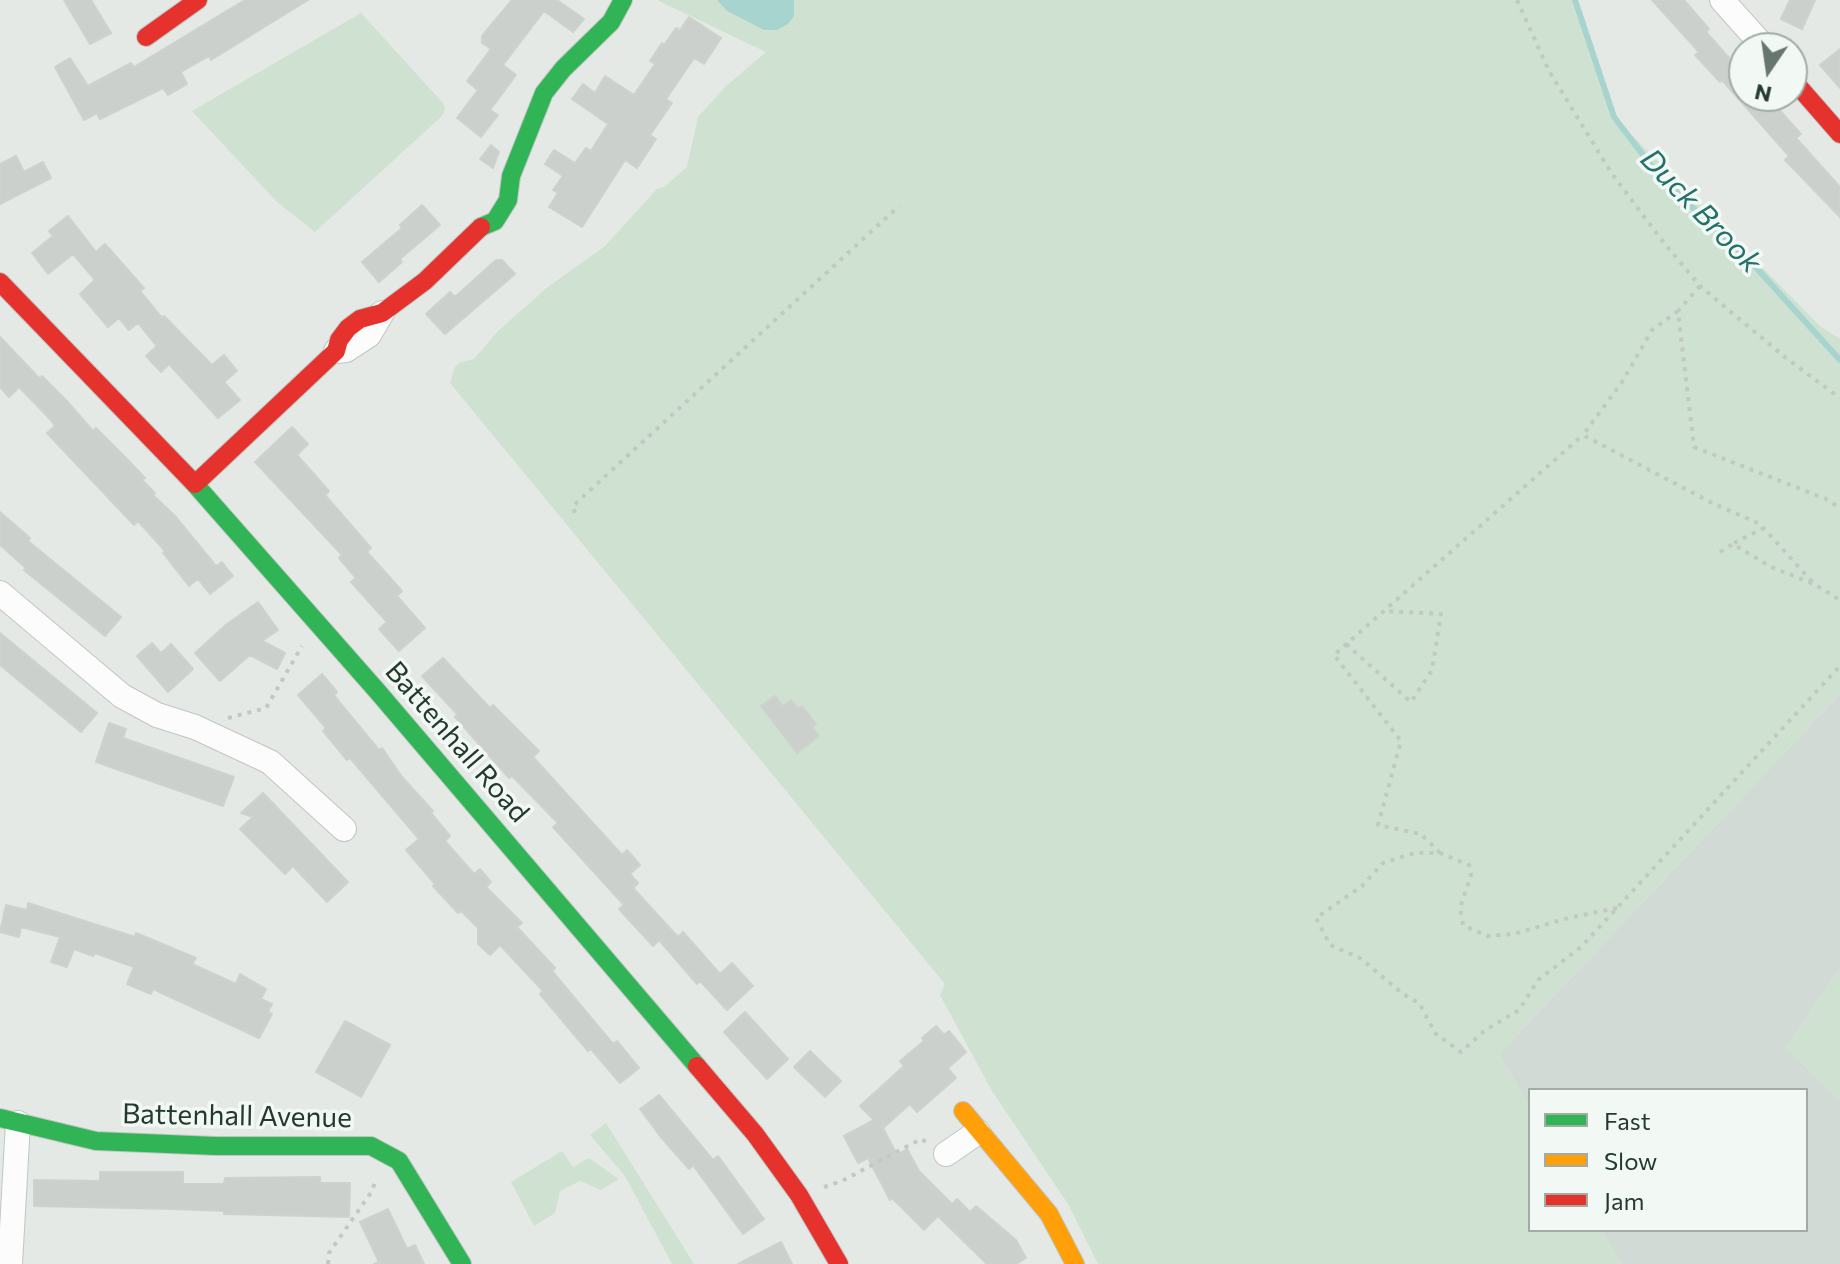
<!DOCTYPE html>
<html>
<head>
<meta charset="utf-8">
<style>
  body { margin:0 }
  #map { position:relative; width:1840px; height:1264px; overflow:hidden; background:#e4e9e6; font-family:Commissioner,sans-serif }
  canvas { display:block }
  .legend { position:absolute; left:1528px; top:1088px; width:280px; height:144px; box-sizing:border-box; background:#f2f8f4; border:2px solid #a0aca5; margin:0; padding:10px 14px; list-style:none; font-size:24px; color:#243a2f }
  .legend li { display:flex; align-items:center; gap:16px; height:40px }
  .legend b { width:40px; border:2px solid #a0aca5 }
  .north { position:absolute; left:1728px; top:32px; width:80px; height:80px; box-sizing:border-box; background:#f2f8f4; border:2px solid #a0aca5; border-radius:50%; rotate:193deg; font-size:22px; font-weight:700; line-height:32px; text-align:center; color:#243a2f }
  .north::after { content:''; display:block; margin:auto; width:28px; height:36px; background:#67776f; clip-path:polygon(50% 0,100% 100%,50% 72%,0 100%) }
</style>
</head>
<body>
<div id="map">
<canvas width="1840" height="1264"></canvas>
<ul class="legend">
<li><b style="height:10px;background:#30b455"></b>Fast</li>
<li><b style="height:10px;background:#ff9f0a"></b>Slow</li>
<li><b style="height:10px;background:#e5322d"></b>Jam</li>
</ul>
<div class="north">N</div>
</div>
<script>
const context = document.querySelector('canvas').getContext('2d');
context.lineJoin = 'round';
function fill(path, color) {
  context.fillStyle = color;
  context.fill(path, 'evenodd');
}
function poly(rows) {
  const path = new Path2D();
  for (const r of rows) {
    path.moveTo(r[0], r[1]);
    for (let i = 2; i < r.length; i += 2) path.lineTo(r[i], r[i + 1]);
  }
  return path;
}
function trace(path, color, width, dash) {
  context.strokeStyle = color;
  context.lineWidth = width;
  context.lineCap = dash ? 'butt' : 'round';
  context.setLineDash(dash || []);
  context.stroke(path);
}
function label(font, color, halo, rows, align = 'center') {
  context.font = font + ' Commissioner,sans-serif';
  context.lineWidth = 7;
  context.setLineDash([]);
  context.textBaseline = 'middle';
  context.strokeStyle = halo;
  context.fillStyle = color;
  for (const [text, x, y, turn = 0] of rows) {
    context.save();
    context.translate(x, y);
    context.rotate((+turn || 0) * Math.PI / 180);
    context.textAlign = isNaN(turn) ? turn : align;
    if (halo) context.strokeText(text, 0, 0);
    context.fillText(text, 0, 0);
    context.restore();
  }
}
fill(poly([
  [1840,694,1840,968,1786,1048,1840,1100,1840,1264,1622,1264,1601,1230,1806,1230,1806,1090,1530,1090,1530,1108,1499,1054]
]), '#d2dad5');
fill(poly([
  [657,0,1575,0,1614,117,1820,326,1840,339,1840,694,1499,1054,1530,1108,1530,1230,1601,1230,1622,1264,1098,1264,1068,1204,992,1091,940,995,945,984,450,383,455,367,459,363,474,359,499,330,549,286,604,247,657,189,664,187,687,167,698,117,726,86,766,52],
  [361,13,443,103,445,109,442,116,315,232,277,202,192,111],
  [1840,968,1840,1100,1786,1048],
  [606,1123,694,1264,672,1264,625,1176,590,1135],
  [562,1151,573,1167,589,1158,619,1179,601,1190,580,1181,560,1191,555,1213,534,1226,511,1182]
]), '#cfe1d0');
fill(poly([
  [717,0,794,0,794,16,788,24,777,30,764,30,727,11]
]), '#a8d4d0');
trace(poly([
  [1575,0,1614,117,1660,177,1751,262,1840,360]
]), '#a8d4d0', 6);
const building = poly([
  [64,0,91,0,111,33,90,44,64,0],
  [245,0,308,0,211,60,209,56,181,72,187,84,168,95,163,88,100,119,97,113,84,120,55,67,70,58,88,86,131,63,134,67,245,0],
  [512,0,557,0,584,19,573,32,544,11,503,65,516,75,490,110,498,115,481,137,457,118,478,90,467,81,491,49,482,43,482,36,512,0],
  [1652,0,1684,0,1709,29,1706,32,1744,75,1744,96,1767,96,1801,134,1796,138,1840,187,1840,217,1785,160,1789,156,1722,80,1720,82,1695,55,1699,52,1652,0],
  [1790,0,1815,0,1802,29,1781,19,1790,0],
  [689,17,721,38,704,64,694,58,666,99,672,103,650,135,656,139,637,168,625,160,582,227,549,207,558,193,553,190,563,176,545,164,554,150,575,163,586,148,591,151,608,124,572,99,583,84,595,93,605,76,634,95,655,64,650,61,662,43,664,45,676,28,680,30,689,17],
  [1840,49,1840,88,1820,65,1840,49],
  [491,145,499,152,493,168,480,159,491,145],
  [16,156,24,172,43,162,51,178,0,204,0,164,16,156],
  [422,205,440,225,400,259,402,262,379,282,362,262,402,228,400,225,422,205],
  [68,216,96,252,105,244,144,288,140,291,162,318,164,316,212,365,224,355,237,371,224,382,240,400,218,418,169,364,161,372,146,356,157,346,138,323,129,330,119,318,108,327,80,294,95,280,73,254,48,274,32,253,53,236,49,231,68,216],
  [496,260,502,260,515,274,445,334,426,314,450,292,455,297,496,260],
  [0,337,40,379,42,376,66,400,93,431,96,428,126,458,145,478,142,480,155,493,153,495,175,516,216,566,222,562,233,576,210,594,198,579,189,586,163,553,165,551,138,521,134,525,47,433,55,426,50,419,19,387,9,397,0,387,0,337],
  [292,427,308,444,297,455,329,491,325,495,371,548,367,552,402,591,397,596,425,628,399,651,379,629,387,622,351,582,356,578,339,558,342,555,255,462,292,427],
  [0,512,30,538,28,541,121,617,105,636,24,570,26,568,0,545,0,512],
  [258,602,278,630,262,641,285,653,277,669,250,655,220,681,195,653,227,624,258,602],
  [0,633,97,713,81,732,0,665,0,633],
  [152,643,161,653,171,644,193,669,168,692,137,656,152,643],
  [443,658,490,708,493,705,539,751,533,757,622,855,627,850,640,865,630,874,638,883,633,888,678,937,683,932,720,974,732,963,753,986,727,1010,700,981,697,984,659,940,653,946,619,909,624,905,553,827,558,823,512,776,509,778,455,717,457,714,422,676,443,658],
  [322,674,337,692,334,695,341,704,379,750,382,748,402,777,433,811,431,813,450,836,445,841,474,874,480,869,491,882,486,887,522,923,517,927,555,968,552,971,613,1044,617,1041,639,1068,620,1083,591,1049,588,1051,540,994,543,991,500,945,490,955,478,944,478,928,461,911,458,913,433,886,435,884,406,850,419,839,350,758,347,760,323,731,326,728,298,695,322,674],
  [775,696,783,706,791,700,798,709,802,706,816,724,812,727,819,736,797,753,761,706,775,696],
  [109,723,126,729,123,738,234,777,223,806,96,762,109,723],
  [263,793,348,882,327,902,293,866,285,874,240,829,253,817,241,813,263,793],
  [28,903,135,937,136,933,196,958,192,964,236,984,240,974,266,989,261,999,272,1004,268,1012,272,1014,259,1038,153,989,151,994,127,984,134,967,95,953,93,956,74,949,67,967,51,962,60,937,21,927,19,937,0,932,6,905,27,910,28,903],
  [745,1012,788,1059,767,1079,724,1032,745,1012],
  [345,1021,390,1045,361,1097,316,1072,345,1021],
  [936,1026,944,1035,949,1031,966,1052,948,1068,956,1078,917,1112,910,1104,883,1128,897,1155,907,1149,919,1171,952,1204,957,1199,970,1212,976,1206,1016,1240,1026,1258,1016,1264,987,1264,938,1216,924,1230,892,1198,890,1200,868,1158,858,1163,844,1136,874,1120,860,1106,904,1066,900,1061,924,1041,922,1038,936,1026],
  [810,1051,841,1081,825,1097,794,1067,810,1051],
  [659,1095,713,1160,718,1156,764,1219,743,1234,693,1165,689,1169,660,1136,640,1109,659,1095],
  [100,1172,183,1172,183,1184,224,1184,225,1178,320,1177,320,1183,350,1183,349,1217,224,1214,224,1211,174,1209,34,1206,34,1180,100,1181,100,1172],
  [388,1209,407,1249,415,1245,424,1264,374,1264,379,1262,360,1222,388,1209],
  [781,1242,792,1264,738,1264,781,1242]
]);
fill(building, '#cbd0cd');
trace(building, '#cdd2cf', 2);
const street = poly([
  [1722,0,1765,48],
  [336,351,346,350,369,335,382,313],
  [0,593,122,696,157,715,195,727,270,762,344,829],
  [946,1154,978,1132],
  [10,1264,18,1123]
]);
const fast = poly([
  [481,227,495,221,508,200,511,176,544,93,563,69,611,22,623,0],
  [193,482,378,692,697,1066],
  [0,1118,96,1141,216,1146,371,1146,399,1161,462,1264]
]);
const slow = poly([
  [963,1111,1049,1214,1075,1264]
]);
const jam = poly([
  [146,37,198,0],
  [1792,79,1840,134],
  [0,282,193,482],
  [195,484,336,351,339,340,348,328,360,319,382,313,425,281,481,227],
  [697,1066,755,1134,799,1195,839,1264]
]);
trace(street, '#c1c6c3', 26);
trace(fast, '#c0c6c3', 20);
trace(slow, '#c0c6c3', 20);
trace(jam, '#c0c6c3', 20);
trace(poly([
  [1517,0,1549,71,1612,174,1664,243,1700,286,1786,358,1840,398],
  [1700,286,1678,311,1694,447,1826,499,1840,508],
  [1678,311,1652,330,1622,382,1583,435,1714,504,1760,524,1814,584],
  [575,513,573,506,899,206],
  [1734,543,1764,528],
  [1720,552,1733,544,1771,567,1814,584,1840,600],
  [1346,644,1411,702,1432,670,1441,614,1385,611],
  [228,718,266,708,302,646],
  [1440,853,1421,834,1378,825,1401,741,1334,655,1583,435],
  [1617,908,1568,918,1514,934,1487,936,1463,925,1460,908,1471,875,1469,865,1440,853,1415,853,1383,863,1362,886,1316,918,1330,945,1360,958,1403,994,1419,1003,1436,1034,1461,1052,1484,1031,1519,1010,1538,980,1581,947,1840,666],
  [824,1187,842,1181,921,1139,930,1144],
  [328,1264,329,1253,372,1191,376,1179]
]), '#c1c9c4', 4, [4, 6]);
trace(street, '#fbfcfb', 24);
trace(fast, '#30b455', 18);
trace(slow, '#ff9f0a', 18);
trace(jam, '#e5322d', 18);
label('28px', '#243a2f', '#f2f8f4', [
  ["Battenhall Road",457,742,49],
  ["Battenhall Avenue",237,1116,1]
]);
label('italic 30px', '#24706b', '#f2f8f4', [
  ["Duck Brook",1701,211,46]
]);
</script>
</body>
</html>
